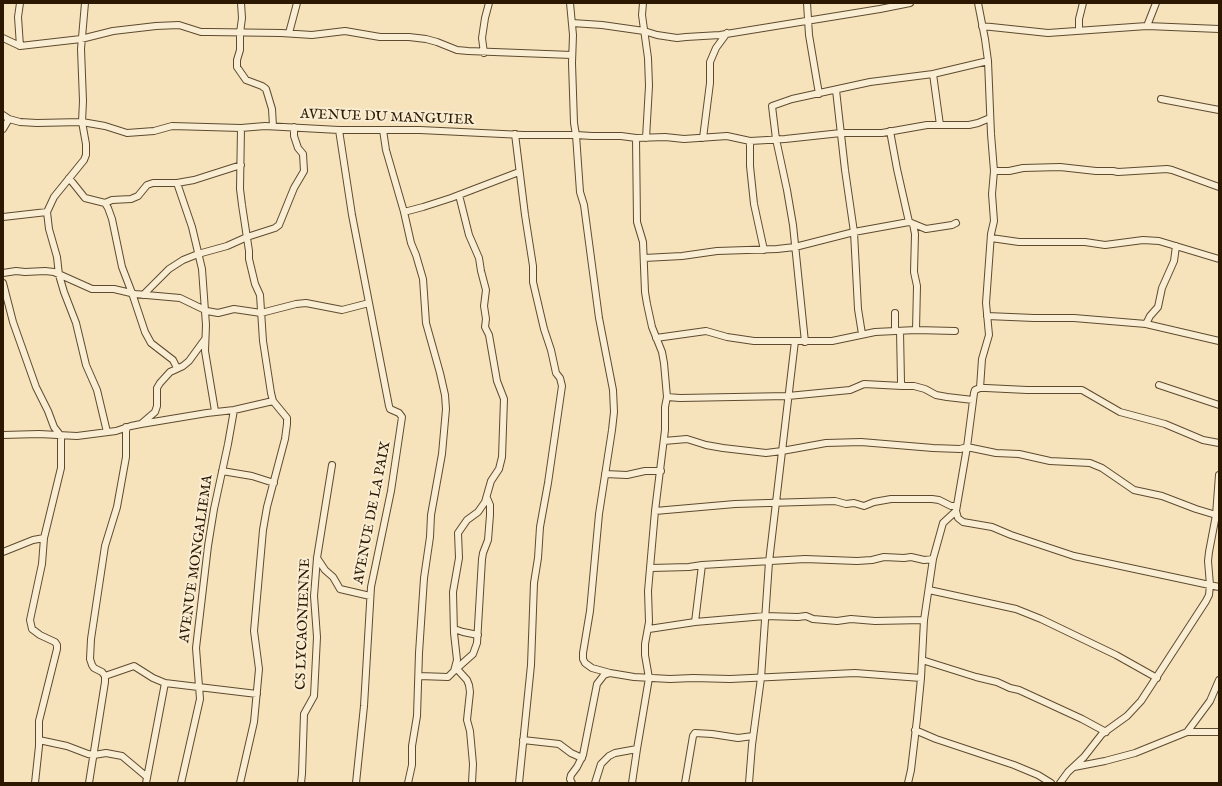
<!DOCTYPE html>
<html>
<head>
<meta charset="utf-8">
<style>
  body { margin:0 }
  #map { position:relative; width:1222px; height:786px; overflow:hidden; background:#f6e3bb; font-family:"IM FELL English",serif }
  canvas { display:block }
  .frame { position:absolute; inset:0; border:4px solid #2c1800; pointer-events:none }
</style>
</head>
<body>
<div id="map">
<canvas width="1222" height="786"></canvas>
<div class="frame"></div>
</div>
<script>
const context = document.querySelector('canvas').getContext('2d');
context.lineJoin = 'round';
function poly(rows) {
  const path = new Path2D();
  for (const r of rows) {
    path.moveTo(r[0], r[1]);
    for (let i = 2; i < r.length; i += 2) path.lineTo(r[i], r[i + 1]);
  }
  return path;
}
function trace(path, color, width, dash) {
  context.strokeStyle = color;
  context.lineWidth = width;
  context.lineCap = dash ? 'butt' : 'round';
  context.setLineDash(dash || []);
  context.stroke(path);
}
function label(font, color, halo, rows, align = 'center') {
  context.font = font + ' "IM FELL English",serif';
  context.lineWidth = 4;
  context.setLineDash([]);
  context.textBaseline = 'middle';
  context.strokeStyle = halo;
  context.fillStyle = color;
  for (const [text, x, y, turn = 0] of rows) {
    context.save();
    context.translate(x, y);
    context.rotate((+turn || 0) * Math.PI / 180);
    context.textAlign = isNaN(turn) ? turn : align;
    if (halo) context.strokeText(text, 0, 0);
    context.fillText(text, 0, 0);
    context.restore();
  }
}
const street = poly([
  [85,3,81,49,83,101,82,122,86,144,86,155,84,160,54,197,47,212,49,229,57,257,59,275,64,292,76,323,86,365,97,390,107,432],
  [241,3,242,18,240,33,240,50,237,60,237,67,246,80,262,86,266,89,272,109,273,126],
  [570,3,573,35,572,63,574,123,576,135,580,192,584,205,599,318,613,390,614,412,612,430,599,514,590,611,583,653,583,659,585,663,592,668,610,673],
  [643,3,642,15,648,58,649,86,646,138],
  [807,3,809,35,819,94],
  [978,3,985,39,988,61,991,134,994,171,1009,171,1023,168,1060,167,1096,171,1113,171,1118,172,1167,169,1172,170,1219,187],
  [572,23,602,25,644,31,657,35,677,38,686,37,720,35,880,9,910,3],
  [982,26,1048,33,1147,26,1219,29],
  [1147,26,1156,3],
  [1079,30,1079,19,1083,3],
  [289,33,297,3],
  [3,38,20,46,81,39,113,31,156,26,179,25,201,32,209,32,281,33,312,35,345,31,380,37,409,37,426,39,437,42,457,50,468,51,572,55],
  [20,46,18,17,20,3],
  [484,53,482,38,485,18,489,3],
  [933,74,988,61],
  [836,90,845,170,854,232,858,309,862,334],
  [1161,99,1219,110],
  [3,115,9,119,20,122,37,123,82,122,105,126,127,133,154,131,172,126,241,128,265,126,339,130,420,130,523,135,576,135,592,136,621,136,636,138,665,137,684,139,727,136,750,141],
  [3,129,9,119],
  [339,130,352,215,389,406,390,409,399,413,402,417,391,491,371,587,364,706,356,783],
  [383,130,386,150,404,212,411,243,416,255,423,279,426,323,440,373,445,395,446,409,442,454,431,515,430,537,424,578,419,653,417,716,412,746,412,765,408,783],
  [890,131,897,169,909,222],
  [515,134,525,215,533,266,533,282,544,329,551,350,556,373,560,378,562,386,548,483,540,527,538,558,534,583,531,665,519,783],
  [703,138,710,83,710,62,716,48,727,33],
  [69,178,85,198,105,203,108,208,112,219,122,267,132,293,145,332,151,343,173,360,177,368],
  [177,183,192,227,202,269,206,325,205,351,215,411],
  [105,203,112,200,131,199,138,196,147,185,153,183,177,183,194,180,241,165],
  [404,212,423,207,451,198,519,172],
  [3,217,47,212],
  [913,224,915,234,914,272,917,286,916,330],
  [991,238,1019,242,1085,242,1105,245,1143,240,1159,241,1219,259],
  [764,250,754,204,750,166,750,141,785,139,841,133,882,133,927,125,969,125,978,123,990,118],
  [644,258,682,256,717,251,777,249,795,247,854,232,909,222,926,229,952,225,956,223],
  [3,273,16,271,25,272,45,271,54,272,92,289,114,289,135,294,180,298,207,311,218,313,234,309,261,313,296,304,306,303,342,310,369,303],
  [3,283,13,322,36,387,48,411,54,427,61,436,61,468,44,538,42,564,30,620,32,629,40,635,55,642,57,645,57,649,39,721,39,746,35,783],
  [143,295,169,269,183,260,198,254,227,246,247,237,275,228,279,225,294,188,304,171,303,154,298,148,294,136,294,127],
  [895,313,895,331],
  [987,316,1034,318,1074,318,1146,324,1219,341],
  [1146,324,1150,316,1158,307,1162,288,1174,261,1176,246],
  [900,331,901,382,902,386,914,386,925,389,936,395,947,397,973,400],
  [656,338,706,331,727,337,754,341,832,341,875,332,916,330,955,331],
  [805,342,793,225,787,190,776,139,772,106,792,99,870,82,933,74,940,125],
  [1159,385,1219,405],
  [980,388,982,359,989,335,986,303,991,234,994,221,992,194,994,171],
  [667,397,680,398,788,396,850,390,864,384,902,386],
  [141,424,207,413,234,410,273,401],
  [3,435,39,434,77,436,116,431,131,426,141,424,155,412,157,406,157,388,160,383,170,372,183,366,189,361,205,339],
  [664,441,687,439,706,445,723,448,766,453,782,451,826,443,861,442,933,448,960,449,967,447,996,453,1019,454,1050,461,1090,463,1102,468,1134,490,1162,496,1196,509,1216,515],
  [222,471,252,476,274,483],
  [605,474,627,475,645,471,661,471],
  [655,511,735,504,835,501,846,504,854,503,864,506,874,502,891,499,932,499,939,500,951,506,956,506],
  [956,511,958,518,963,522,992,527,1011,535,1074,556,1219,587],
  [3,552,33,540,44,538],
  [317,558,325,570,333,577,340,589,370,596],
  [651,568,689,567,702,565,805,559,857,561,872,560,884,557,904,558,911,557,924,560,933,559],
  [929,590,1016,609,1041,619,1116,655,1157,678],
  [695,622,702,565],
  [454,629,463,632,478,635],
  [649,629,695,622,765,616,798,617,806,616,813,619,837,621,851,619,875,621,924,620],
  [922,660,976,677,997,682,1010,688,1019,690,1082,719,1106,732],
  [457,669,467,680,469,685,470,692,467,720,470,731,473,764,472,783],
  [454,671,473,654,477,643,482,559,483,553,488,540,490,515,490,505,487,498],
  [105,676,134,666,153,678,165,683,257,694],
  [419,676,448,677,454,671,457,660,454,633,453,592,459,558,458,533,467,520,478,512,485,502,491,481,499,469,502,457,504,399,497,381,489,335,485,327,486,319,484,306,486,290,481,271,479,258,469,235,459,195],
  [915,730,936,739,1014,765,1038,775,1051,783],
  [1187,732,1210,701,1219,680],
  [39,740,67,746,88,754,94,755,106,753,122,756,147,777],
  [523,740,559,744,571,753,582,758],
  [1074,767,1105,761,1135,753,1187,732,1219,732],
  [89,783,105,682,105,676,102,672,94,668,92,665,90,659,91,639,105,546,117,507,126,457,126,427],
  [146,783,165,683],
  [181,783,200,699,196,648,208,546,214,509,228,444,234,410],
  [240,783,254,722,259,669,254,631,263,530,267,507,285,439,287,424,287,418,273,401,271,393,263,341,260,295,255,284,249,259,249,251,242,205,240,189,241,128],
  [301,783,302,774,304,714,314,696,317,637,314,596,317,558,332,465],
  [572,783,570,779,571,775,577,767,583,755,597,684,604,675,610,673,634,677,670,679,693,678,730,679,855,673,921,678],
  [595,783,601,764,609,756,615,753,637,749,649,678,645,655,645,644,649,622,648,591,655,511,665,430,665,407,667,397,664,363,662,352,652,327,647,304,645,292,643,242,637,222,636,138],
  [632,783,637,749],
  [685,783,693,736,695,733,712,734,738,738,753,736],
  [749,783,752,745,761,678,769,562,795,341],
  [908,783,911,770,917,719,921,678,924,620,933,559,943,523,956,511,967,447,974,393,975,390,980,388,986,388,1027,390,1082,390,1120,412,1165,424,1203,440,1219,443],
  [1060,783,1068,772,1084,757,1102,734,1127,716,1141,701,1206,601,1209,595,1210,585,1208,561,1209,552,1216,515,1219,475]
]);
trace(street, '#5e4b2f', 8);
trace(street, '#f9edd3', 6);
label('14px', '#2c1800', '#f9edd3', [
  ["AVENUE DU MANGUIER",387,118,2],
  ["AVENUE DE LA PAIX",373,513,-79],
  ["AVENUE MONGALIEMA",197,559,-82],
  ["CS LYCAONIENNE",304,624,-88]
]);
</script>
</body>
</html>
